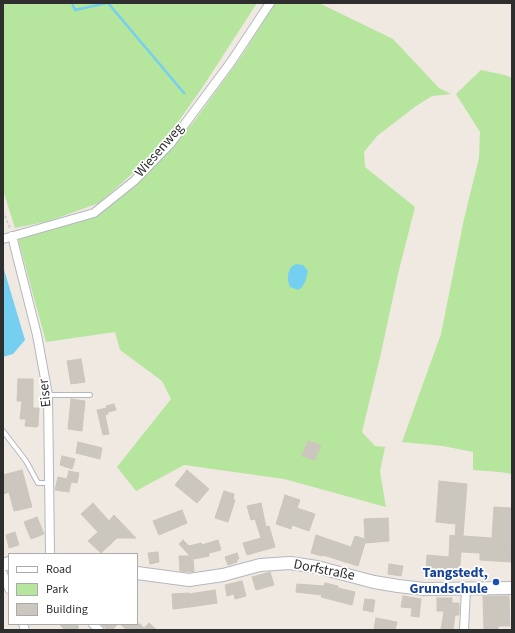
<!DOCTYPE html>
<html>
<head>
<meta charset="utf-8">
<style>
  body { margin:0 }
  #map { position:relative; width:515px; height:633px; overflow:hidden; background:#efe9e1; font-family:"Source Sans 3",sans-serif }
  canvas { display:block }
  .frame { position:absolute; inset:0; border:4px solid #2e2e2e; pointer-events:none }
  .legend { position:absolute; left:8px; top:553px; width:130px; height:72px; box-sizing:border-box; background:#fff; border:1px solid #ababab; margin:0; padding:5px 7px; list-style:none; font-size:12px; color:#2e2e2e }
  .legend li { display:flex; align-items:center; gap:8px; height:20px }
  .legend b { width:20px; border:1px solid #ababab }
</style>
</head>
<body>
<div id="map">
<canvas width="515" height="633"></canvas>
<div class="frame"></div>
<ul class="legend">
<li><b style="height:5px;background:#fff"></b>Road</li>
<li><b style="height:11px;background:#b6e59e"></b>Park</li>
<li><b style="height:11px;background:#cbc7bf"></b>Building</li>
</ul>
</div>
<script>
const context = document.querySelector('canvas').getContext('2d');
context.lineJoin = 'round';
function fill(path, color) {
  context.fillStyle = color;
  context.fill(path, 'evenodd');
}
function poly(rows) {
  const path = new Path2D();
  for (const r of rows) {
    path.moveTo(r[0], r[1]);
    for (let i = 2; i < r.length; i += 2) path.lineTo(r[i], r[i + 1]);
  }
  return path;
}
function trace(path, color, width, dash) {
  context.strokeStyle = color;
  context.lineWidth = width;
  context.lineCap = dash ? 'butt' : 'round';
  context.setLineDash(dash || []);
  context.stroke(path);
}
function label(font, color, halo, rows, align = 'center') {
  context.font = font + ' "Source Sans 3",sans-serif';
  context.lineWidth = 3.5;
  context.setLineDash([]);
  context.textBaseline = 'middle';
  context.strokeStyle = halo;
  context.fillStyle = color;
  for (const [text, x, y, turn = 0] of rows) {
    context.save();
    context.translate(x, y);
    context.rotate((+turn || 0) * Math.PI / 180);
    context.textAlign = isNaN(turn) ? turn : align;
    if (halo) context.strokeText(text, 0, 0);
    context.fillText(text, 0, 0);
    context.restore();
  }
}
fill(poly([
  [3,3,257,3,204,85,157,152,99,203,49,221,15,228,3,190],
  [275,3,319,3,393,39,439,88,451,94,432,96,416,106,377,136,364,152,365,167,415,207,398,274,381,353,362,432,375,446,385,447,380,471,386,507,284,479,184,465,136,491,117,467,171,399,162,381,120,350,115,332,46,342,18,239,93,217,138,183,193,123,241,57],
  [308,441,321,445,315,460,303,455],
  [481,70,505,75,512,78,512,474,500,472,473,470,473,452,443,446,402,442,441,334,464,219,479,158,480,132,456,94]
]), '#b6e59e');
fill(poly([
  [296,264,303,265,308,271,305,282,302,287,298,290,290,287,288,281,288,274,291,267],
  [3,266,25,340,13,354,3,357]
]), '#75cff0');
trace(poly([
  [72,3,75,10,107,3],
  [108,3,184,93]
]), '#75cff0', 2.5);
const building = poly([
  [81,359,85,382,71,384,67,361,81,359],
  [18,379,33,379,33,408,39,408,38,426,36,427,25,426,26,419,20,419,22,401,17,401,18,379],
  [71,399,85,401,82,431,68,429,71,399],
  [114,404,116,410,108,412,106,406,114,404],
  [107,408,108,414,105,415,109,434,103,435,97,410,107,408],
  [308,441,321,445,315,460,302,456,308,441],
  [78,442,102,448,100,459,76,453,78,442],
  [62,456,75,459,72,469,60,465,62,456],
  [22,470,32,507,14,511,9,492,3,494,3,475,22,470],
  [187,470,209,489,197,503,175,485,187,470],
  [69,471,79,473,77,483,71,482,69,492,55,490,58,477,67,479,69,471],
  [439,481,467,484,463,536,492,538,494,507,512,508,511,562,480,560,480,553,461,552,459,576,426,573,427,555,449,557,450,535,455,536,456,524,436,522,439,481],
  [224,491,234,494,233,499,235,500,228,522,215,518,224,491],
  [285,495,300,500,297,508,315,514,309,531,292,525,291,529,276,524,285,495],
  [93,503,109,521,114,515,136,538,117,538,101,553,88,541,98,532,81,514,93,503],
  [261,503,266,527,269,526,275,547,247,555,243,543,261,538,255,519,251,520,247,506,261,503],
  [182,510,187,523,159,535,153,521,182,510],
  [37,517,44,534,31,539,24,522,37,517],
  [388,518,389,541,365,543,358,566,323,555,322,556,311,553,316,535,351,547,355,536,365,539,364,519,388,518],
  [15,532,19,545,9,548,6,535,15,532],
  [183,540,189,546,201,543,202,545,218,540,221,550,209,553,209,556,194,559,193,558,194,572,180,571,179,556,190,556,179,544,183,540],
  [158,552,159,562,150,564,148,553,158,552],
  [237,553,239,559,237,559,237,562,228,565,225,557,237,553],
  [389,564,403,566,401,576,388,574,389,564],
  [270,572,274,585,256,590,252,577,270,572],
  [242,581,246,596,235,599,234,594,227,596,225,585,242,581],
  [325,583,338,586,338,588,355,592,352,605,321,597,322,595,296,592,297,584,324,586,325,583],
  [215,590,217,603,190,607,173,609,172,594,189,593,189,594,215,590],
  [403,596,421,599,419,617,411,616,412,608,401,607,403,596],
  [483,596,509,596,510,626,498,626,498,630,484,630,483,596],
  [437,598,452,598,452,603,459,603,459,615,455,615,453,630,441,630,444,611,437,611,437,598],
  [365,599,375,600,373,612,363,610,365,599],
  [376,618,397,622,395,630,374,630,376,618],
  [149,623,157,630,127,630,120,624,140,624,144,628,149,623],
  [59,624,76,624,79,627,76,630,65,630,59,624],
  [101,624,118,624,112,630,107,630,101,624]
]);
fill(building, '#cbc7bf');
trace(building, '#cbc5ba', 1);
const lane = poly([
  [48,395,90,395],
  [3,431,26,461,38,483,49,483]
]);
const street = poly([
  [12,236,37,335,48,395,50,554],
  [3,239,94,213,134,181,170,144,231,62,270,3],
  [3,574,9,589],
  [23,624,25,630],
  [93,624,99,630],
  [464,630,466,589]
]);
const secondary = poly([
  [3,565,9,563],
  [137,573,189,580,223,575,260,565,290,563,317,567,374,582,398,586,424,589,512,588]
]);
trace(lane, '#b4b7c1', 6);
trace(street, '#b4b7c1', 10);
trace(secondary, '#b4b7c1', 14);
trace(poly([
  [3,211,10,228]
]), '#c9c9c9', 1.5, [3, 2]);
trace(lane, '#fff', 4);
trace(street, '#fff', 8);
trace(secondary, '#fff', 12);
for (const [x, y, r, color] of [
  [496,582,4,"#1a4fb4"]
]) {
  const dot = new Path2D();
  dot.arc(x, y, r, 0, 2 * Math.PI);
  context.fillStyle = color;
  context.fill(dot);
  trace(dot, '#fff', 1.5);
}
label('14px', '#2e2e2e', '#fff', [
  ["Wiesenweg",160,151,-49],
  ["Eiser",46,393,-96],
  ["Dorfstraße",324,571,11]
]);
label('bold 14px', '#164399', '#fff', [
  ["Tangstedt,",488,574],
  ["Grundschule",488,590]
], 'right');
</script>
</body>
</html>
